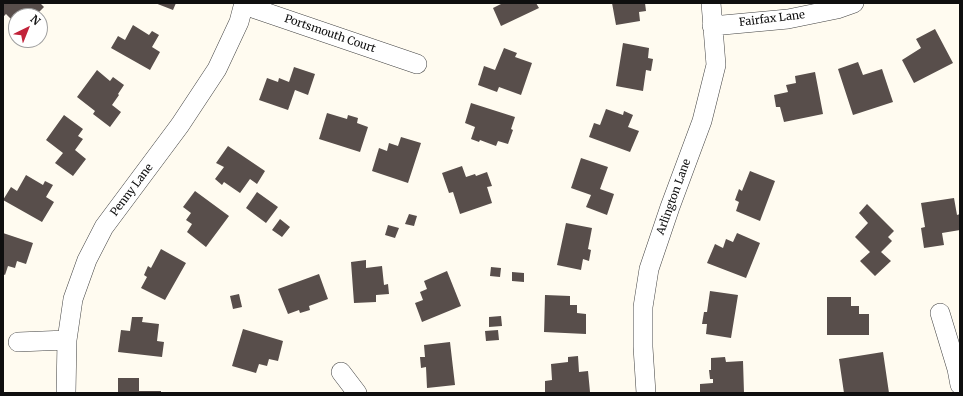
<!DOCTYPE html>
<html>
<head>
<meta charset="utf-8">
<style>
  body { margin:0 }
  #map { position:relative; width:963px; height:396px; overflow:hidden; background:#fffbf0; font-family:Merriweather,serif }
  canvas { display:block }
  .frame { position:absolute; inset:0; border:4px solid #0f0f0f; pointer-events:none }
  .north { position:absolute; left:8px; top:8px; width:40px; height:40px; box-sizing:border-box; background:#fff; border:1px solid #9f9f9f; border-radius:50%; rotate:43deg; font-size:11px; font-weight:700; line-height:16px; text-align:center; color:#0f0f0f }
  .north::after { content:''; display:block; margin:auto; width:14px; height:18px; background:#c2233a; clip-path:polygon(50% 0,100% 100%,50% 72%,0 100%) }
</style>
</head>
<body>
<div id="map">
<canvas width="963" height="396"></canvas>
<div class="frame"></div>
<div class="north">N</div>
</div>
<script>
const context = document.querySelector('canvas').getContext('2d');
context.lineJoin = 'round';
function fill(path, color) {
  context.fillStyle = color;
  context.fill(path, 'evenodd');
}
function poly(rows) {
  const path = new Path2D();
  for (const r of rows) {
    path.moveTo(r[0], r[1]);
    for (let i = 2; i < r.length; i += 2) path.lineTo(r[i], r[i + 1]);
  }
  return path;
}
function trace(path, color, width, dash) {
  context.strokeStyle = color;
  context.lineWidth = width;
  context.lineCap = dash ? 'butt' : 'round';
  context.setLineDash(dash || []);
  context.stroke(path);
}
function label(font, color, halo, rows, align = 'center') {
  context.font = font + ' Merriweather,serif';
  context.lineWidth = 4;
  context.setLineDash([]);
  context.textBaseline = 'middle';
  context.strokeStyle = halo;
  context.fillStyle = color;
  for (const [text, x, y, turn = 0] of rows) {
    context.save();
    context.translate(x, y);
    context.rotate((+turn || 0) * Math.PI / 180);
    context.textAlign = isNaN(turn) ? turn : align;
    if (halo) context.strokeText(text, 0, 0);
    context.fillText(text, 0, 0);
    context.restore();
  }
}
fill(poly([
  [3,3,40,3,44,7,35,16,16,16,16,24,6,14,3,17],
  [155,3,176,3,173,10],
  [500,3,536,3,539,8,501,26,493,8,501,4],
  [612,3,645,3,646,11,639,12,640,21,616,25],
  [133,25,149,35,152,31,159,35,152,47,160,52,150,70,111,48,118,36,125,40],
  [935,29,953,63,914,83,902,60,921,48,916,39],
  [623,43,649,48,648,58,653,59,651,71,646,70,643,91,616,86],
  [504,48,517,53,515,57,532,63,521,95,499,87,497,92,478,85,484,66,495,70],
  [858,62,863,75,882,69,893,102,853,115,838,69],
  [294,67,315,74,308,95,295,90,288,110,259,100,267,78,278,82,279,78,289,82],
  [97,70,110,81,113,77,124,85,118,94,119,95,112,105,121,112,110,127,93,114,95,111,77,97],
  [815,72,823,114,784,122,780,107,776,107,774,95,788,92,786,85,796,83,795,76],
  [471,103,515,117,511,129,513,130,508,144,498,141,496,146,480,140,479,142,471,139,475,127,465,123],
  [606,109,623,115,624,111,633,115,628,127,639,131,630,152,589,137,594,123,600,125],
  [327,113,347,119,348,115,358,118,357,123,368,127,360,152,319,139],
  [64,115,83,129,78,136,83,139,75,150,86,159,73,176,55,163,63,153,46,140],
  [401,137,421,143,408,183,372,171,379,148,387,151,389,143,398,146],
  [228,146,265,171,257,184,250,179,240,193,224,182,222,185,215,179,224,167,216,163],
  [581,158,608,167,600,189,614,194,607,215,586,207,591,195,571,188],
  [462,166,466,177,475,174,476,176,487,172,492,186,487,187,492,203,460,214,453,192,449,193,442,173],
  [750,171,775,181,760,221,736,211,739,202,735,200,739,189,742,191],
  [26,175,43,185,45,181,53,185,46,197,54,202,42,222,3,200,11,187,17,191],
  [195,191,229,216,206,247,187,232,192,224,186,220,191,213,183,207],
  [257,192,278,207,266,223,246,208],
  [954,198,957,215,960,214,960,230,942,233,944,245,924,248,921,228,925,227,921,203],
  [867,204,894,231,888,237,892,241,881,252,891,261,875,276,860,261,870,252,855,237,868,223,859,213],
  [409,214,417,216,414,226,405,224],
  [280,219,290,227,282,237,272,230],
  [566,223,592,228,588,249,591,250,589,261,583,259,581,270,557,265],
  [388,225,399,228,395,238,385,235],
  [3,233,33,243,26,264,17,261,15,268,8,266,5,275,3,274],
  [737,233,760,243,746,278,707,263,715,244,723,248,726,239,733,242],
  [161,249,186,263,165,300,141,288,147,277,144,275,148,266,151,268],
  [366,260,366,268,382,266,384,285,388,284,389,294,376,295,376,302,354,303,351,262],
  [491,267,501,268,500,277,490,276],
  [447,271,461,306,422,322,415,303,423,300,420,292,427,289,424,281],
  [512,272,524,273,524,282,512,281],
  [319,274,328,299,309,306,310,310,300,313,299,310,288,314,278,289],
  [710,291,738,295,731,338,706,334,707,324,702,324,704,312,707,312],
  [239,294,242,307,233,309,230,296],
  [545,295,570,296,570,305,577,305,577,313,586,314,586,334,544,332],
  [827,297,851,297,851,306,859,306,859,314,869,314,869,335,827,335],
  [501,316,502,326,489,327,489,317],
  [132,317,143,317,142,322,159,324,157,341,164,342,162,357,118,352,121,330,130,331],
  [243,329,283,341,278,361,269,359,267,366,259,364,256,373,232,366],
  [498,330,499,340,486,341,485,331],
  [450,342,455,385,427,388,426,367,421,368,420,357,425,357,424,345],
  [883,352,889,393,844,393,839,359],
  [578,356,579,372,588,371,590,392,545,393,545,381,552,380,551,364,568,362,568,357],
  [725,357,726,362,743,361,744,393,700,393,700,384,713,383,713,379,710,379,709,370,711,370,711,358],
  [118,378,139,378,139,391,161,391,161,393,118,393]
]), '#584e4b');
const minor = poly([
  [244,5,417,64],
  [712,26,788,19,837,9,854,3],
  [940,313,957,369,960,385],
  [18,342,67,340],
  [341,372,357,393],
  [66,393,67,340,73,299,87,260,104,227,180,125,217,69,239,22,244,3],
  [646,393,643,347,643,307,649,269,670,207,702,121,716,65,711,3]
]);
trace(minor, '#424242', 20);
trace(minor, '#fff', 19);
label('11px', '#0f0f0f', '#fff', [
  ["Fairfax Lane",772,19,-7],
  ["Portsmouth Court",330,34,19],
  ["Penny Lane",132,190,-53],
  ["Arlington Lane",674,197,-70]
]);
</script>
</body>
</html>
